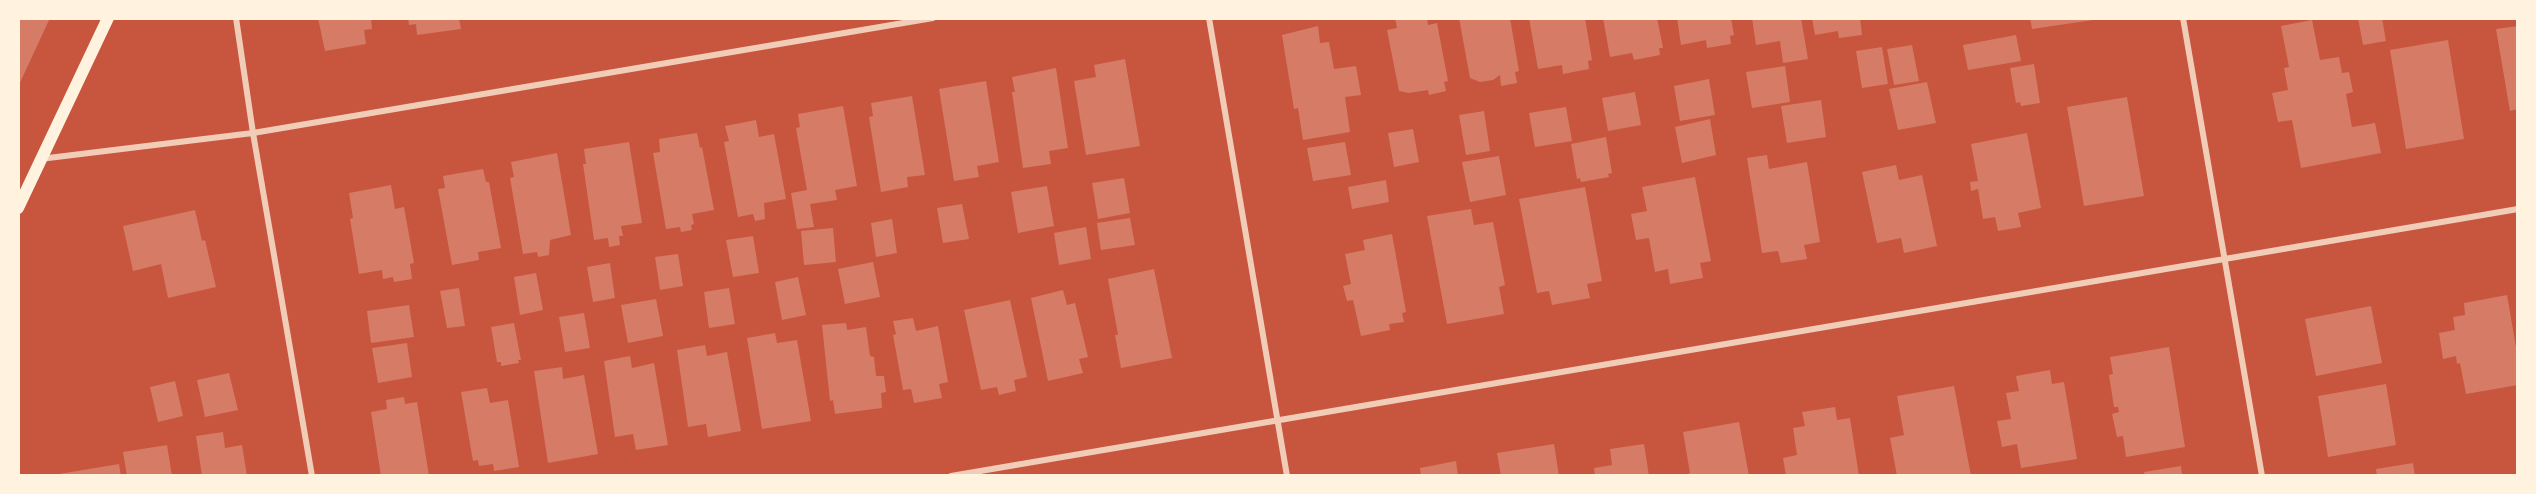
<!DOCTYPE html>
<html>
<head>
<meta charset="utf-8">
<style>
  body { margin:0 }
  #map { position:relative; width:2536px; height:494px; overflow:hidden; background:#c8553d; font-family:"Noto Sans",sans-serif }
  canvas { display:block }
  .frame { position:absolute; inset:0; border:20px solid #fff3e0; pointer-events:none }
</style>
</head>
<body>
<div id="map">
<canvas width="2536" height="494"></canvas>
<div class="frame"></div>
</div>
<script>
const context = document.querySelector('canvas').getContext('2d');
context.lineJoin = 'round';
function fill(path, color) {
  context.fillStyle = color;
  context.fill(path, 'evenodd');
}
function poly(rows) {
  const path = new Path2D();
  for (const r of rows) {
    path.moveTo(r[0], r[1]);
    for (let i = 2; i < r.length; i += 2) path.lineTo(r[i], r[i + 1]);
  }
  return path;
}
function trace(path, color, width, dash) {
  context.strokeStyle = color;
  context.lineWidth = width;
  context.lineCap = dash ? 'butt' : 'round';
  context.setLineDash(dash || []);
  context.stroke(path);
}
fill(poly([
  [18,18,50,18,18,87],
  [318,18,371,18,372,29,364,30,366,44,325,51],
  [408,18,459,18,461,29,417,35,416,24,409,25],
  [1395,18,1427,18,1428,25,1437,23,1448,81,1444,82,1446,91,1429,95,1428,90,1409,93,1399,91,1387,30,1397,28],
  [1459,18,1510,18,1519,71,1515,72,1517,83,1501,86,1500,75,1493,80,1480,82,1470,78],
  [1529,18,1585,18,1592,60,1588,61,1589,69,1563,74,1562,65,1538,69],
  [1603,18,1657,18,1663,48,1659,48,1660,55,1634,60,1632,53,1610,57],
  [1677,18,1731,18,1734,35,1730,36,1731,44,1707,48,1706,40,1681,45],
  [1752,18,1801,18,1808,59,1783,63,1780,41,1756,45],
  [1812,18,1860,18,1862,35,1839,38,1838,31,1815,35],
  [2030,18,2100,18,2100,19,2032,29],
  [2358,18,2382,18,2386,41,2363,45],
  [2312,20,2320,60,2339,57,2342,73,2349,72,2353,92,2346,94,2352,127,2375,123,2381,153,2301,168,2292,120,2278,122,2272,93,2288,90,2284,68,2289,67,2281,26],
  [1318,26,1320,43,1329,42,1334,69,1356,66,1361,95,1345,97,1350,132,1303,140,1298,108,1294,109,1282,35],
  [2518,26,2518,109,2510,111,2496,29],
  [2016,35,2021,61,1968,70,1963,45],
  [2448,40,2464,139,2406,149,2390,50],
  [1912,45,1919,81,1894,85,1887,49],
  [1882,47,1888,84,1862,88,1856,51],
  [1125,59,1140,146,1086,155,1074,81,1096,77,1094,65],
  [2034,64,2040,103,2021,106,2020,102,2016,103,2010,68],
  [1785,66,1790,102,1752,108,1746,72],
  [1056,68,1068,148,1049,151,1051,164,1023,168,1012,92,1015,92,1012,77],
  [1709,79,1715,115,1680,121,1674,86],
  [986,81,999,162,977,166,979,177,954,181,939,89],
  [1927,82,1936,123,1898,130,1889,89],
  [1635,92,1641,125,1608,131,1602,98],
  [912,96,925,175,907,177,908,187,881,192,869,117,873,116,871,103],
  [2127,97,2144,196,2084,206,2067,107],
  [1821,100,1826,137,1787,143,1781,106],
  [843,106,857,186,835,190,837,200,810,204,814,227,797,229,791,193,807,190,796,128,800,127,798,114],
  [1566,107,1572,141,1535,147,1529,113],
  [1484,111,1490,151,1466,155,1459,115],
  [1710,119,1716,155,1682,163,1675,127],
  [756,120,759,137,774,134,786,199,764,203,765,219,755,221,753,214,738,217,724,142,729,141,725,126],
  [1413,129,1419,162,1394,167,1388,133],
  [697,133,700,148,702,147,714,210,692,214,694,224,691,225,692,230,681,232,680,227,666,229,653,153,660,152,659,139],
  [2027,133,2041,208,2018,213,2021,227,1998,231,1995,217,1983,219,1978,189,1971,191,1970,182,1978,181,1971,144],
  [1606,137,1612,173,1608,174,1609,177,1581,182,1580,178,1577,179,1571,144],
  [629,142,642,223,621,226,623,236,619,236,620,245,609,247,608,238,594,240,583,164,586,164,584,149],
  [1345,142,1351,175,1313,181,1307,148],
  [557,153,571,235,550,240,549,255,538,257,537,252,523,254,510,178,514,177,511,162],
  [1767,155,1769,169,1807,162,1820,242,1804,245,1807,259,1781,263,1778,251,1762,253,1747,158],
  [1499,156,1506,195,1470,202,1462,162],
  [1896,165,1899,180,1922,175,1937,246,1904,253,1901,238,1877,243,1862,172],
  [483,169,486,182,489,182,501,248,478,252,479,260,452,265,438,189,445,188,443,176],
  [1695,177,1711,261,1700,263,1703,278,1670,284,1668,269,1655,272,1649,238,1636,240,1631,214,1647,211,1642,187],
  [1124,178,1130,213,1098,219,1092,183],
  [1386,180,1389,202,1352,209,1348,187],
  [391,185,395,209,404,207,414,263,410,264,412,279,394,282,393,277,383,279,382,270,359,274,350,219,353,218,349,193],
  [1047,186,1054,226,1018,233,1011,192],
  [1585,187,1602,281,1587,284,1590,298,1552,305,1549,291,1537,293,1519,199],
  [962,204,969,239,943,243,937,208],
  [1471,209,1474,225,1493,222,1505,285,1499,287,1504,314,1447,324,1427,216],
  [195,210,202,241,205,240,216,287,168,298,161,264,133,271,123,226],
  [1130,218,1135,245,1101,250,1097,223],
  [892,219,897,253,876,257,871,223],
  [1086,227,1091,259,1059,265,1054,233],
  [833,228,836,262,804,265,801,231],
  [1392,234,1406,312,1402,313,1404,322,1389,324,1390,330,1361,336,1353,300,1347,301,1343,286,1351,284,1345,254,1365,250,1363,240],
  [753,236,759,273,733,277,726,240],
  [678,254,683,286,660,290,655,257],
  [873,262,880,297,845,304,838,269],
  [610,263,615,298,593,302,587,267],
  [1154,269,1172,358,1121,368,1115,335,1118,335,1108,279],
  [536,273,543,310,520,315,514,277],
  [798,277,806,315,782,320,775,282],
  [459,288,465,326,447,328,440,291],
  [729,288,735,324,709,328,704,292],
  [1063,290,1067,305,1075,303,1088,357,1079,359,1083,373,1048,381,1031,298],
  [2507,295,2518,359,2518,385,2466,394,2460,363,2457,364,2456,356,2443,359,2439,333,2455,330,2453,317,2465,315,2464,303],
  [656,299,663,336,628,343,621,305],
  [1010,300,1027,377,1014,380,1016,391,999,395,997,387,981,390,964,310],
  [409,305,414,337,371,343,367,311],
  [2371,306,2382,363,2316,376,2305,319],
  [584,313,590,348,565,352,559,317],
  [913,318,916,331,938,326,948,382,939,384,942,398,914,403,911,389,903,390,893,335,896,334,893,321],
  [514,323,521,360,518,360,519,363,501,366,501,362,497,362,491,327],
  [846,323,847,330,866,327,870,356,874,357,876,376,884,376,886,392,881,393,882,408,835,414,833,400,830,401,822,325],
  [775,333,777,343,797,340,811,421,762,429,747,338],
  [407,343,412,377,378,383,372,348],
  [705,345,707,356,727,352,741,431,708,437,706,424,688,427,677,350],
  [2169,347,2185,447,2126,457,2123,436,2117,437,2112,414,2119,412,2118,407,2114,407,2109,375,2113,374,2110,357],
  [630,356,632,368,654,363,668,445,636,450,633,434,615,437,604,361],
  [562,367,563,379,584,375,598,454,548,463,534,371],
  [2050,370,2052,384,2064,382,2077,459,2021,468,2017,444,2002,447,1997,421,2011,419,2006,393,2019,391,2016,376],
  [229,373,238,410,205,417,197,380],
  [175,381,183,416,158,422,150,387],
  [2386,384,2396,445,2328,457,2318,396],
  [1954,386,1971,476,1897,476,1890,438,1904,435,1897,396],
  [487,388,490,403,508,400,519,467,494,471,493,464,479,466,478,460,473,461,461,392],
  [404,397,405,404,417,402,429,476,381,476,371,412,387,409,386,400],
  [1835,407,1837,420,1850,418,1859,476,1786,476,1783,458,1797,455,1793,428,1805,426,1802,412],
  [1739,422,1749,476,1681,476,1690,473,1683,432],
  [223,432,225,448,242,445,247,476,202,476,196,436],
  [1554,444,1559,476,1501,476,1497,453],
  [1644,444,1649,476,1595,476,1594,468,1612,465,1610,449],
  [167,445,172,476,127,476,123,452],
  [1456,461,1458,476,1421,476,1420,468],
  [2413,463,2415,476,2377,476,2376,469],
  [119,464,121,476,53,476,53,475],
  [2181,466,2182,476,2145,476,2144,472]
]), '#d67c66');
trace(poly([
  [236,18,253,133,312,476],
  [1209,18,1287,476],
  [2183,18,2262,476],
  [40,159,253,133,933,18],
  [951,476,2518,209]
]), '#f1ccb7', 6);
trace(poly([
  [18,208,108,18]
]), '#fff3e0', 12);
</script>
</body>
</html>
